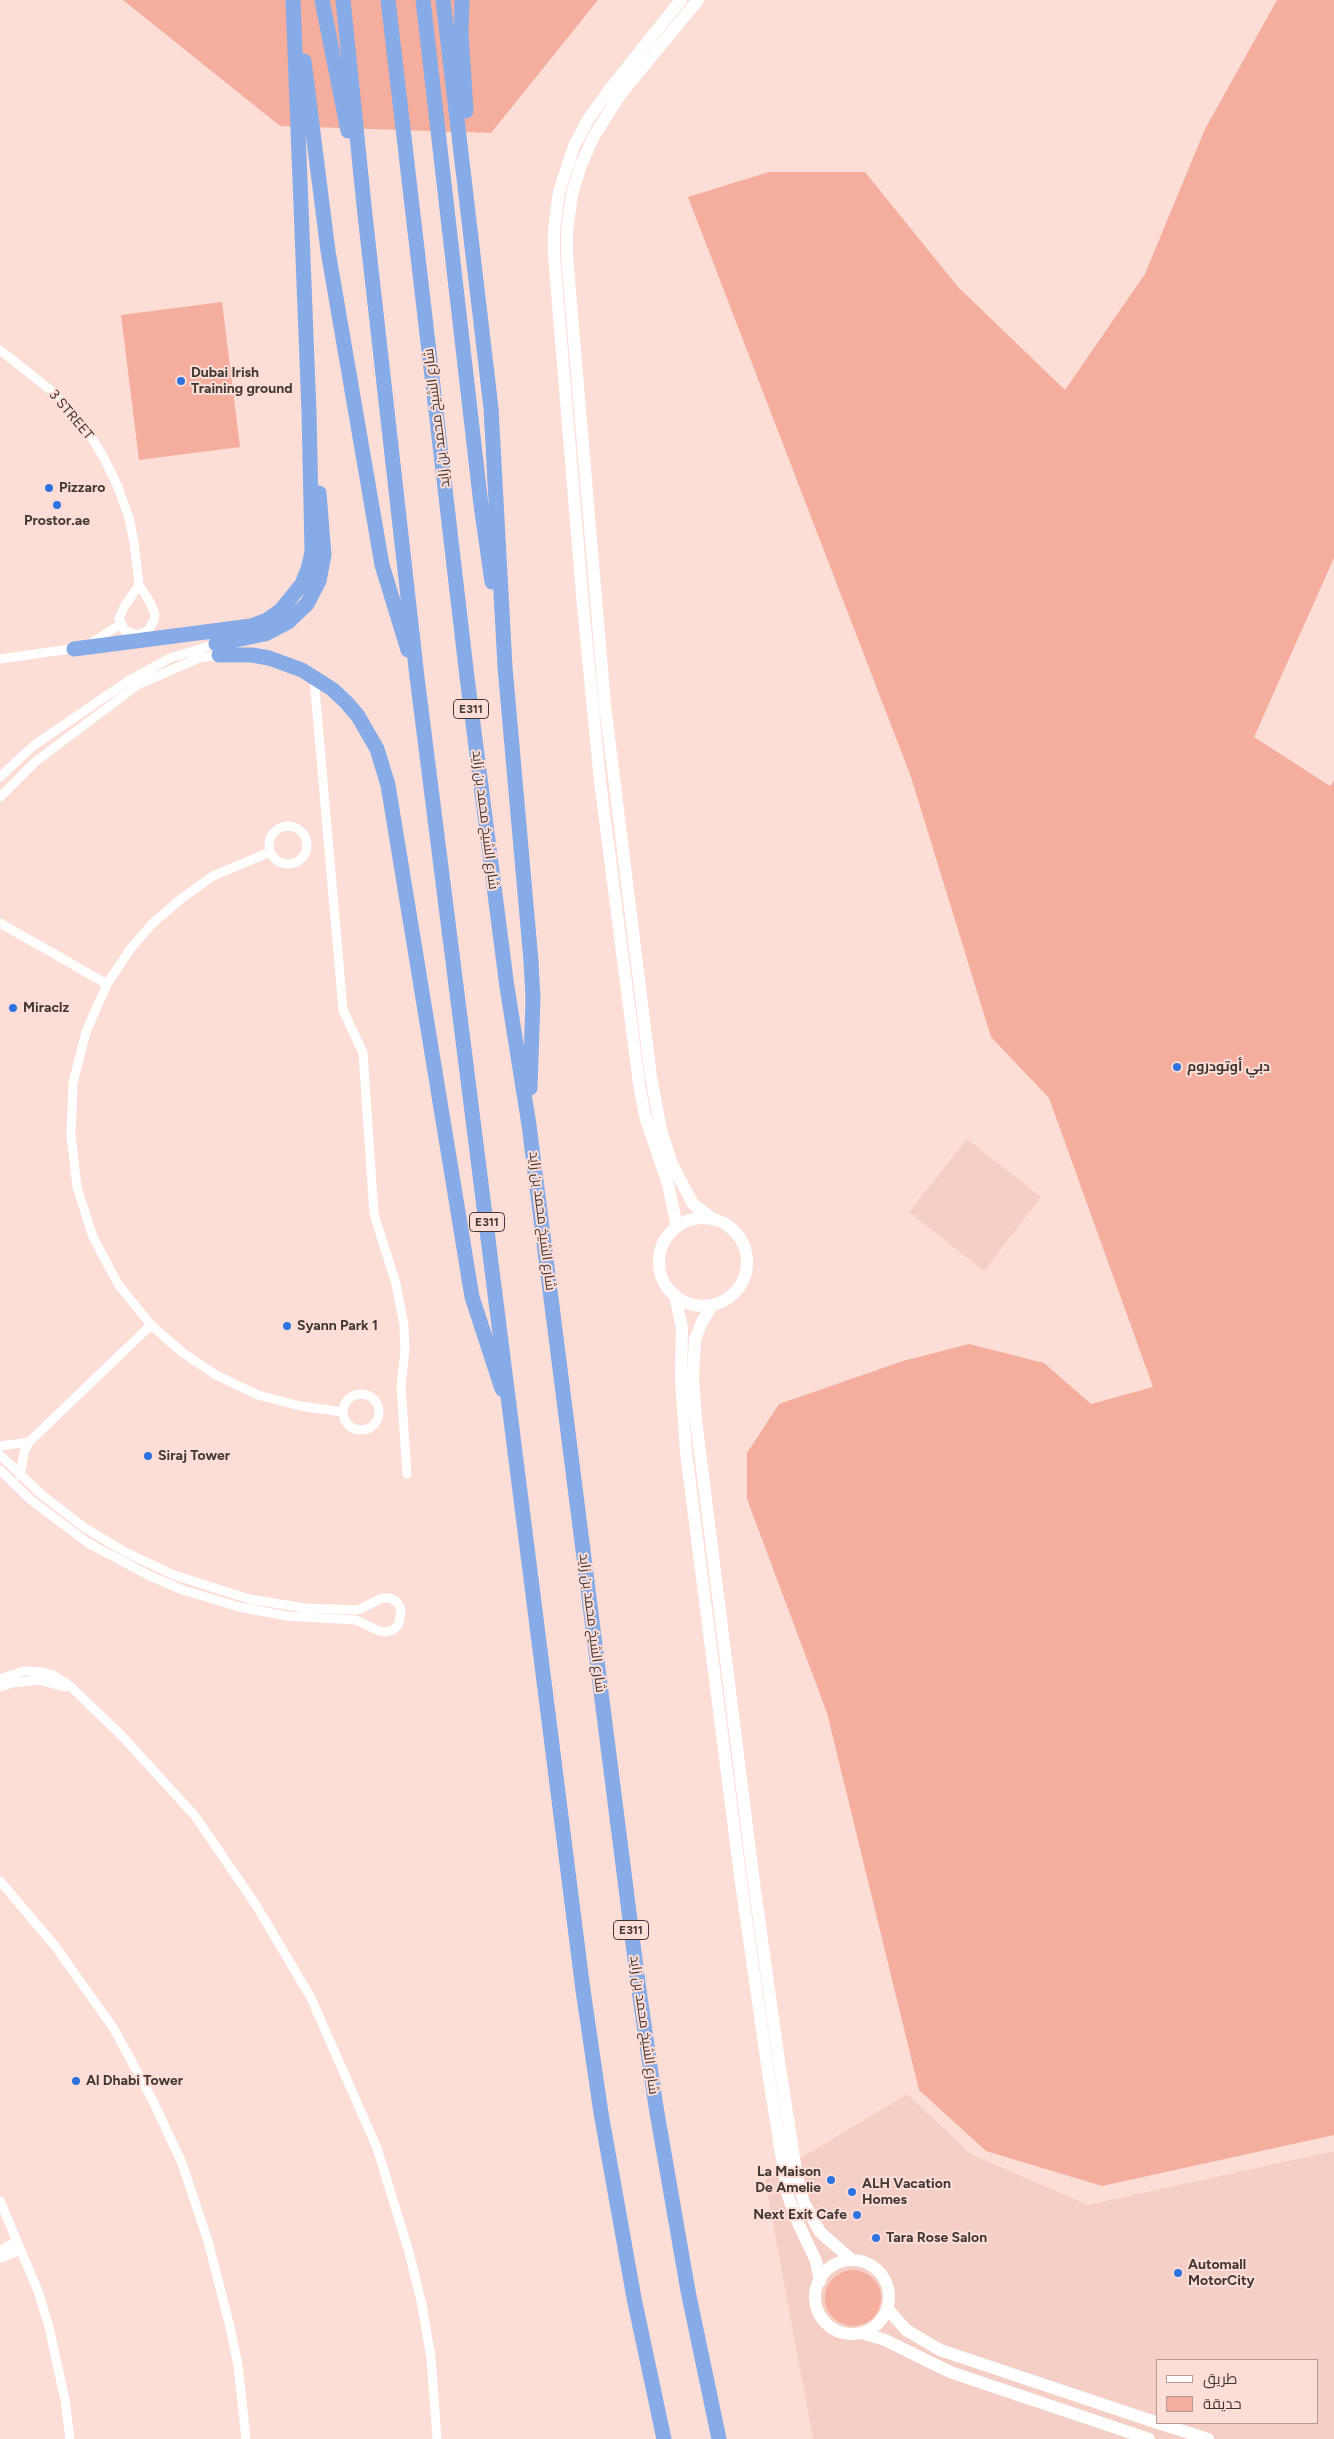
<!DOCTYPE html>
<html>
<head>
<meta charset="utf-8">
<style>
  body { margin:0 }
  #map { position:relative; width:1334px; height:2439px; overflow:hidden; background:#fdded7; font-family:Figtree,Cairo,sans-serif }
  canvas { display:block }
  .legend { position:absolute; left:1156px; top:2359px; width:162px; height:65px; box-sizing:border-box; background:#fdded7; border:1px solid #b39b96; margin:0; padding:6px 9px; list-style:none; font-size:15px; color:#433734 }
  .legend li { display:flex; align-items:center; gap:10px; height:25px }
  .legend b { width:25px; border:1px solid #b39b96 }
</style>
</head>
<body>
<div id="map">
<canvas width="1334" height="2439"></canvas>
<ul class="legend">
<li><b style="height:6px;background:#fff"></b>طريق</li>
<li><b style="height:14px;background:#f5ad9d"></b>حديقة</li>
</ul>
</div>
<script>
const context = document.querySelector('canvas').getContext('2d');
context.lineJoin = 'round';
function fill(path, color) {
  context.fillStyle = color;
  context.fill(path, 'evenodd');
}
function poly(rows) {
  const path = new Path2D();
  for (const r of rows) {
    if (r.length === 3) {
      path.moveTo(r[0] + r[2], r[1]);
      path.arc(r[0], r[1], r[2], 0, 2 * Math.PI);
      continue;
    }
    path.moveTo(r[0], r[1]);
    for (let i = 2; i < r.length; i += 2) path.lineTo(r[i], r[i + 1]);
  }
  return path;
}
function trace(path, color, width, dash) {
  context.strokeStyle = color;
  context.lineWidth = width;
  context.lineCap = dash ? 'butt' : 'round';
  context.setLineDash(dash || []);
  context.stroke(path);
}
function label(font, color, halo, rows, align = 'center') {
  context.font = font + ' Figtree,Cairo,sans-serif';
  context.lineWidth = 4;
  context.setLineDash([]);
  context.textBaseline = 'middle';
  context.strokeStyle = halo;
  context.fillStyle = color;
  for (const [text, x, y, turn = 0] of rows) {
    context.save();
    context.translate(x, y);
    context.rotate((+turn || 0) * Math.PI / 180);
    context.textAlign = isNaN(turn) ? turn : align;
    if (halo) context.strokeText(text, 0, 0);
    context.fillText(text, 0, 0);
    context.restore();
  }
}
fill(poly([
  [967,1139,1041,1197,984,1271,909,1212],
  [907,2094,971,2154,1088,2205,1334,2151,1334,2439,813,2439,765,2180],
  [1158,2360,1318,2360,1318,2423,1158,2423]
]), '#f5cfc6');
fill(poly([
  [123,0,598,0,491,133,280,126],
  [1277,0,1334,0,1334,558,1254,737,1330,786,1334,781,1334,2135,1102,2186,986,2151,919,2090,827,1713,747,1499,747,1453,779,1404,903,1361,969,1344,1044,1363,1091,1404,1153,1387,1049,1098,991,1037,911,777,688,197,769,172,865,172,958,287,1065,390,1145,274,1205,129],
  [222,302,240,447,139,460,121,315],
  [853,2298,28]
]), '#f5ad9d');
trace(poly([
  [0,350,53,392,87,430,104,458,118,487,129,518,134,542,139,585],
  [139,585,150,602,155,614,154,620,148,631,136,635,124,630,119,618,124,607,139,585],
  [91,643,121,624],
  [0,659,77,648],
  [314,678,343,1010,363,1053,374,1214,396,1284,404,1325,405,1350,401,1386,407,1474],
  [0,777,33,746,128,681,170,658,216,644],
  [0,797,35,762,139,684,199,658,219,655],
  [288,845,19],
  [270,852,213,876,182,898,153,923,131,948,107,984,86,1032,73,1083,71,1135,77,1187,93,1237,118,1284,151,1325,183,1353,216,1375,258,1395,300,1406,343,1412],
  [0,923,107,984],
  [361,1412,18],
  [0,1446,29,1442],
  [0,1455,41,1494,85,1528,127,1553,174,1575,249,1599,305,1608,358,1610,382,1598,390,1598,397,1602,401,1609,399,1624,393,1630,386,1632,379,1631,356,1620,287,1616,239,1607,183,1590,150,1576,88,1543,31,1500,0,1470],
  [20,1476,24,1452,29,1442,151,1325],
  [0,1679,24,1671,43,1672,53,1675,69,1685,122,1736,195,1816,256,1905,311,1998,377,2148,409,2252,422,2305,431,2358,437,2439],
  [0,1687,12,1683,38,1680,65,1687],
  [0,1881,55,1946,114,2029,152,2099,182,2163,208,2241,229,2323,238,2365,246,2439],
  [0,2201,38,2291,49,2327,65,2400,70,2439],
  [0,2251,17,2241],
  [0,2258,21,2250]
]), '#fff', 9);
trace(poly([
  [698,0,620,95,594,136,581,165,572,194,567,231,567,256,605,705,651,1077,661,1130,672,1164,693,1204,713,1219],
  [703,1262,44],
  [677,1227,668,1184,645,1116,639,1084,600,781,583,606,554,256,554,230,559,192,574,146,589,118,610,89,681,0],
  [675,1295,682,1328,681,1379,686,1452,741,1883,768,2072,788,2196,798,2223,816,2261,820,2281],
  [712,1305,702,1322,695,1339,693,1378,696,1420,754,1883,780,2068,797,2177,804,2203,820,2232,852,2260],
  [852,2297,37],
  [887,2308,906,2330,940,2350,1158,2423],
  [862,2333,885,2340,950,2372,1149,2439],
  [1158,2423,1208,2439]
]), '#fff', 12);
trace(poly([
  [322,0,348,131],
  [343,0,365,215,417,677,583,1990,601,2113,634,2298,664,2439],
  [388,0,467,677,507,987,529,1125,638,1983,656,2107,688,2291,719,2439],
  [423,0,481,505,492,582],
  [443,0,491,408,505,667,531,961,533,999,530,1088],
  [462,0,461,33,466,111],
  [304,61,328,251,382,565,408,650],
  [216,644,265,634,288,622,307,604,319,581,324,555,319,493],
  [74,649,251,626,267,620,281,610,302,584,308,569,312,552,309,412,293,0],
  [219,655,252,655,269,658,302,670,332,689,346,702,358,716,377,749,388,785,472,1297,502,1389]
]), '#86abe6', 15);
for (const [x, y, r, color] of [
  [181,381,5,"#2e73e0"],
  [49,488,5,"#2e73e0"],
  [57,505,5,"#2e73e0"],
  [13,1008,5,"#2e73e0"],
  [1177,1067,5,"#2e73e0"],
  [287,1326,5,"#2e73e0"],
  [148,1456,5,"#2e73e0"],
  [76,2081,5,"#2e73e0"],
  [831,2180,5,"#2e73e0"],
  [852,2192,5,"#2e73e0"],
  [857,2215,5,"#2e73e0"],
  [876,2238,5,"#2e73e0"],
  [1178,2273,5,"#2e73e0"]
]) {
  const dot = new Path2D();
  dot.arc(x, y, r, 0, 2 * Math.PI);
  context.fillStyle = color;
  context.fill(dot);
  trace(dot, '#fdded7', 2);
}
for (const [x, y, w] of [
  [471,709,35],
  [487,1222,35],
  [631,1930,35]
]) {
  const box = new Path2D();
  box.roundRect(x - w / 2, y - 9.5, w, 19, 4);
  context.fillStyle = '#fdded7';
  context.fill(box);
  trace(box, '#433734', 1);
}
label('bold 12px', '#433734', null, [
  ["E311",471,709],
  ["E311",487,1222],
  ["E311",631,1930]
]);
label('bold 14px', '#433734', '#fdded7', [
  ["Dubai Irish",191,373],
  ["Training ground",191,389],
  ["Pizzaro",59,488],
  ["Prostor.ae",57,521,"center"],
  ["Miraclz",23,1008],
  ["دبي أوتودروم",1187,1067],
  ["Syann Park 1",297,1326],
  ["Siraj Tower",158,1456],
  ["Al Dhabi Tower",86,2081],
  ["La Maison",821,2172,"right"],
  ["De Amelie",821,2188,"right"],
  ["ALH Vacation",862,2184],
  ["Homes",862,2200],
  ["Next Exit Cafe",847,2215,"right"],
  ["Tara Rose Salon",886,2238],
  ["Automall",1188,2265],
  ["MotorCity",1188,2281]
], 'left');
label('14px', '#433734', '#fdded7', [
  ["3 STREET",71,415,50],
  ["شارع الشيخ محمد بن زايد",437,418,-97],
  ["شارع الشيخ محمد بن زايد",485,820,83],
  ["شارع الشيخ محمد بن زايد",542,1221,83],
  ["شارع الشيخ محمد بن زايد",592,1623,83],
  ["شارع الشيخ محمد بن زايد",644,2025,82]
]);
</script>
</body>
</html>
